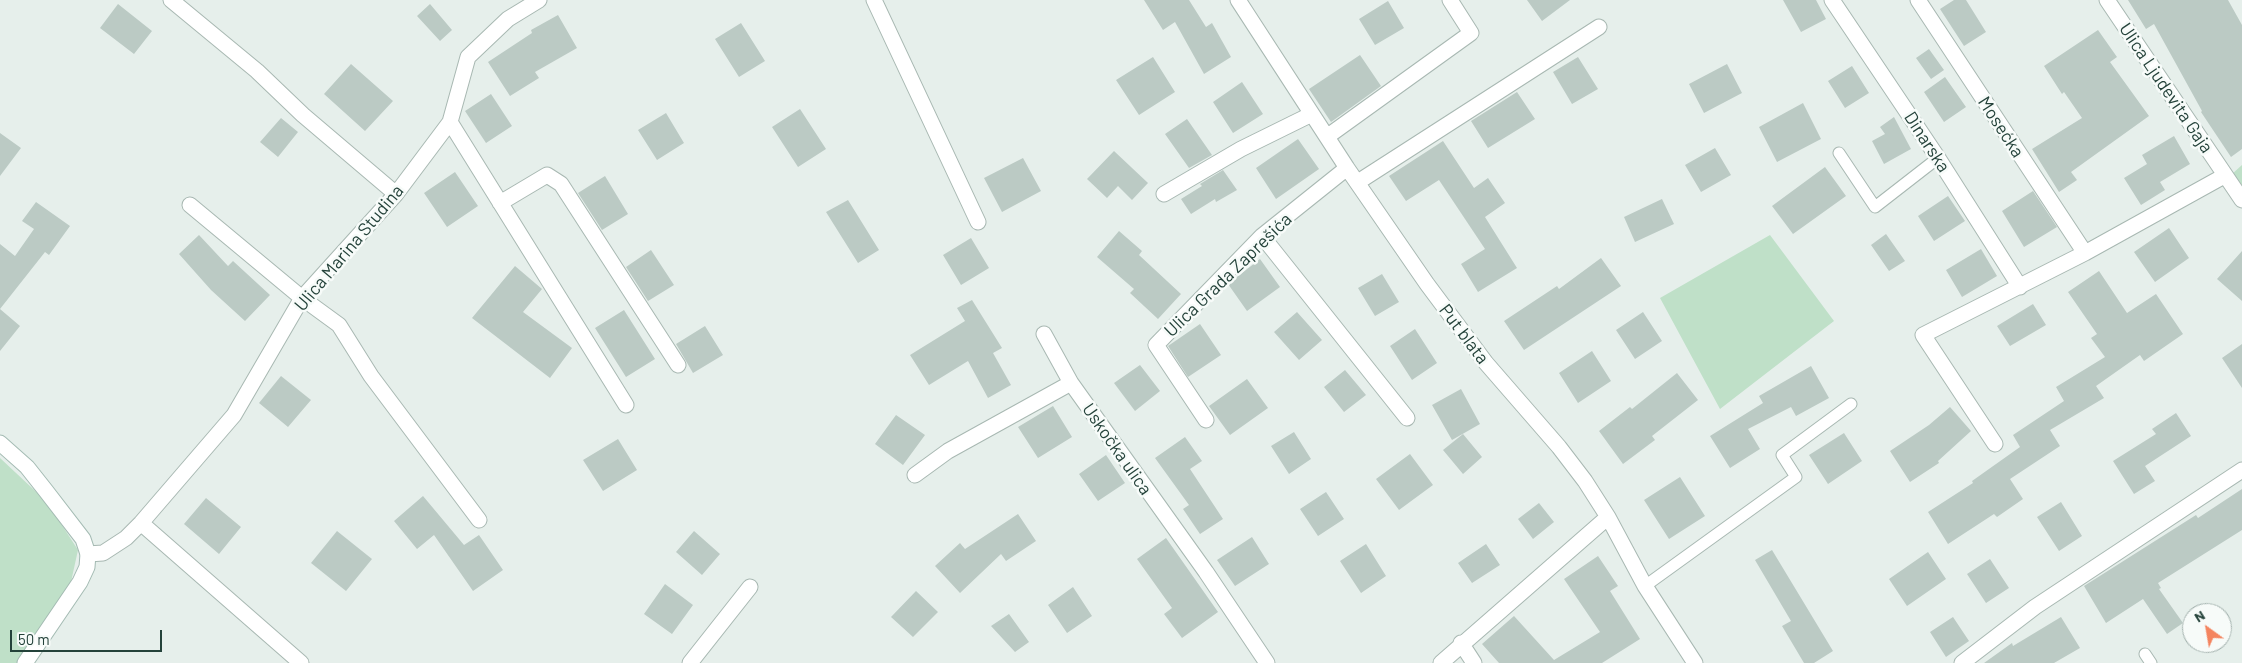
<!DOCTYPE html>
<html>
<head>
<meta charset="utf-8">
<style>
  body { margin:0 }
  #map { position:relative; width:2242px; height:663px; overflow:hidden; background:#e6efeb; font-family:Barlow,sans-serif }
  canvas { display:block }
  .north { position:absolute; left:2182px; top:603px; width:50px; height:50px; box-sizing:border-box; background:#f7fbf9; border:1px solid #a3b1ad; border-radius:50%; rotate:328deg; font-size:14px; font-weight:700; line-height:20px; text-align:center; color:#24423a }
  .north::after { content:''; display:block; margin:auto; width:18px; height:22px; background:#f4845f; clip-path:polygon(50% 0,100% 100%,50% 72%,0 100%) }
  .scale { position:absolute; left:10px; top:630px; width:152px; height:22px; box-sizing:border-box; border:2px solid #24423a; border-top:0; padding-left:6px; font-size:15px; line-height:18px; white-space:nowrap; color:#24423a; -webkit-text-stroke:4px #f7fbf9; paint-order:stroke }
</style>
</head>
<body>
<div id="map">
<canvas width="2242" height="663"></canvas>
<div class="north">N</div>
<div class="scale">50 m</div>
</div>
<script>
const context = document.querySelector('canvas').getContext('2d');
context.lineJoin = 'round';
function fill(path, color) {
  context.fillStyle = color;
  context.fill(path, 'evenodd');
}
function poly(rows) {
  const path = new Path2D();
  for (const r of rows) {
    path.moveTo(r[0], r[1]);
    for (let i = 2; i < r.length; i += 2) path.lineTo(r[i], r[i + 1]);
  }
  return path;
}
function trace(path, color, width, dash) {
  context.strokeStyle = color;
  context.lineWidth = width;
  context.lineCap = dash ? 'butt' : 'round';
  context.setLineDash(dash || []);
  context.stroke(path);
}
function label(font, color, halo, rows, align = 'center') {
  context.font = font + ' Barlow,sans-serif';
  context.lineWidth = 5;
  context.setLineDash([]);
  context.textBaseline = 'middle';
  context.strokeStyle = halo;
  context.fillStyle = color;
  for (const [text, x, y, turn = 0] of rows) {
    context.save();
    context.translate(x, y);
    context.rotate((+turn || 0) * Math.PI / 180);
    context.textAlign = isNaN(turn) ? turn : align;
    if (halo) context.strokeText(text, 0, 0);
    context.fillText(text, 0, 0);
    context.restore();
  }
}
fill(poly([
  [2242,165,2242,185,2232,174],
  [1770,235,1834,321,1720,409,1660,298],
  [0,458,47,502,78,550,69,591,19,663,0,663]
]), '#bfe0c8');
fill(poly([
  [1144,0,1189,0,1206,27,1212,23,1231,57,1204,74,1175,22,1163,30],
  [1527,0,1570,0,1542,21],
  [1783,0,1816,0,1826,19,1801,32],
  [1954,0,1966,0,1986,32,1964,46,1940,9],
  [2128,0,2228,0,2242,25,2242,149,2231,157,2201,112,2202,111,2154,24,2146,29],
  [1388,1,1404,28,1375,45,1359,19],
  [118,4,152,31,134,54,100,28],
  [430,4,452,30,440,41,417,16],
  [558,15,577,48,535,72,539,78,510,96,488,62,532,33,531,30],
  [741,23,765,61,739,77,715,39],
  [2098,30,2117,57,2110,62,2149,116,2071,172,2077,180,2059,192,2032,149,2082,118,2064,92,2062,94,2044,66],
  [1929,49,1944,70,1931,79,1916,58],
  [1360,55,1381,86,1331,122,1309,89],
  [1153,57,1175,92,1139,115,1116,80],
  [1578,57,1598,89,1572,104,1553,72],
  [351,64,393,101,365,131,324,94],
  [1727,64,1742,93,1704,113,1689,84],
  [1852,66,1869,93,1845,108,1828,81],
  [1945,77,1966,107,1944,122,1924,92],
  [1242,82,1263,114,1233,133,1213,102],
  [1517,92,1535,119,1488,148,1471,121],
  [491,94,512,126,486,143,465,111],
  [1803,103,1821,139,1777,162,1759,127],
  [800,109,826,149,798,167,772,127],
  [666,113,684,143,657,160,638,130],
  [1894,117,1911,149,1884,164,1872,141,1885,134,1880,127],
  [281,118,298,132,278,157,260,142],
  [1187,119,1212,155,1189,168,1165,134],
  [0,133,21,148,0,176],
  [2174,136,2190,164,2160,182,2165,190,2141,205,2124,178,2147,164,2142,155],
  [1298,139,1319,169,1276,199,1256,168],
  [1443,141,1474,188,1488,178,1505,203,1485,217,1517,268,1478,292,1461,264,1485,249,1439,180,1406,201,1389,176],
  [1715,148,1731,175,1701,192,1685,165],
  [1114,151,1148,183,1132,200,1118,186,1107,198,1087,179],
  [1023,158,1041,191,1002,212,984,178],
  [1825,167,1846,196,1793,234,1772,206],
  [1223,170,1237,190,1216,202,1215,199,1191,214,1181,199,1202,186,1200,184],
  [455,172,478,206,447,227,424,193],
  [605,176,628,214,602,230,578,193],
  [2033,191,2057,227,2024,247,2002,211],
  [1948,196,1965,221,1934,241,1918,216],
  [1662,199,1674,224,1635,242,1624,217],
  [848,200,879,250,858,263,826,212],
  [36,202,70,226,49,255,45,252,0,309,20,326,0,351,0,244,15,256,34,229,22,221],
  [2169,228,2189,258,2155,282,2134,252],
  [1119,231,1142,251,1139,255,1181,294,1158,319,1130,293,1134,289,1097,257],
  [1886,234,1905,261,1889,271,1871,245],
  [199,235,228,266,233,261,270,295,245,321,211,290,179,254],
  [971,238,989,268,961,285,943,255],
  [1981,249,1997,276,1962,297,1946,270],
  [651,250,674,285,648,301,626,267],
  [2242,251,2242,301,2217,279],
  [1601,258,1621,286,1524,350,1504,321,1557,286,1559,289],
  [1260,259,1280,287,1247,311,1228,284],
  [515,266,542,289,523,312,572,348,550,378,472,318],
  [2099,271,2127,313,2156,294,2183,334,2144,361,2140,355,2096,386,2104,398,2050,430,2060,446,2010,479,2023,499,1997,517,1994,514,1948,544,1928,512,1973,483,1972,481,2020,447,2013,435,2064,401,2056,387,2105,357,2091,338,2097,334,2068,292],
  [1382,274,1399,302,1375,316,1358,288],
  [972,300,1002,348,993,353,1011,385,988,398,968,361,929,385,910,355,965,321,957,308],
  [2033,304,2046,325,2010,346,1997,326],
  [624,310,655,359,626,377,595,328],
  [1297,312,1322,340,1299,360,1274,332],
  [1643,312,1662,341,1635,359,1616,330],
  [1200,324,1221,355,1188,377,1168,346],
  [705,326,723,355,693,373,676,344],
  [1415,329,1437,363,1412,380,1390,346],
  [2242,344,2242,388,2222,358],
  [1592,351,1611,381,1578,403,1559,373],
  [1140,365,1160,391,1135,411,1114,383],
  [1811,366,1829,398,1796,416,1791,407,1748,429,1760,449,1730,468,1710,436,1763,403,1759,396],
  [1345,370,1366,395,1344,412,1324,387],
  [1677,373,1698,400,1652,436,1655,440,1623,464,1599,431,1630,407,1632,409],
  [281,376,311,400,288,427,259,403],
  [1247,379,1268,408,1230,435,1209,406],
  [1461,389,1480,424,1452,440,1432,405],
  [1053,406,1072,437,1038,458,1018,427],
  [1950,407,1971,431,1938,461,1939,463,1910,482,1890,451,1929,425],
  [2176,413,2191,436,2145,466,2155,481,2134,494,2113,461,2156,434,2152,429],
  [896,415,925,435,903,465,875,444],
  [1294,432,1311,459,1289,474,1271,446],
  [1844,433,1862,461,1828,484,1809,455],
  [1463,434,1482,457,1463,474,1443,450],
  [1185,437,1202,461,1190,469,1223,519,1200,534,1183,509,1189,505,1155,458],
  [618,439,637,470,603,491,583,460],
  [1410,454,1433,485,1399,510,1376,479],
  [1106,455,1125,483,1098,501,1079,474],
  [1680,477,1705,516,1669,539,1644,500],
  [2242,489,2242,530,2158,583,2161,588,2159,589,2183,623,2167,634,2143,599,2106,623,2084,586,2196,515,2198,518],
  [1326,492,1344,519,1318,536,1300,509],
  [423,496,464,545,479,535,503,570,473,591,434,535,417,549,394,521],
  [206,498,241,527,219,554,184,524],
  [2061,502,2082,536,2059,551,2037,517],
  [1539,503,1554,522,1533,539,1518,519],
  [1018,514,1036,541,1006,561,1001,554,960,593,935,566,960,543,965,549],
  [337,531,372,559,346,591,311,563],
  [694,531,720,554,702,575,676,552],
  [1252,537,1269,564,1235,586,1217,560],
  [1166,538,1218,612,1182,638,1164,614,1172,608,1137,559],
  [1366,544,1386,576,1361,593,1340,561],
  [1486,544,1500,565,1472,583,1458,563],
  [1772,550,1833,651,1814,663,1804,663,1782,626,1791,621,1755,560],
  [1928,552,1946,579,1907,606,1889,579],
  [1598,556,1618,586,1610,591,1640,639,1602,663,1499,663,1482,644,1514,616,1554,660,1600,632,1564,579],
  [1990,559,2009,588,1986,603,1967,574],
  [665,584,693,605,672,634,644,614],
  [1073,587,1092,616,1067,633,1048,605],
  [916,591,938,612,913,637,891,617],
  [1009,614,1029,642,1015,652,991,626],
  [1953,617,1969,641,1946,657,1930,632],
  [2061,617,2080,648,2054,663,1984,663,2012,643,2013,646]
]), '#bbcac4');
const lane = poly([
  [1839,153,1875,207,1938,158],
  [1645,586,1796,477,1782,455,1851,404],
  [2145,654,2151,663]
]);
const street = poly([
  [171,0,257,71,303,115,396,194],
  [874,0,978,222],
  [1238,0,1347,168,1427,284,1486,363,1559,447,1585,481,1608,517,1645,586,1695,663],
  [1832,0,1938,158,2020,287],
  [1918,0,2085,253],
  [2107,0,2242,200],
  [450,122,626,405],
  [1328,136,1471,33,1450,0],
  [1358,182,1599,27],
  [1164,194,1241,149,1312,114],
  [500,203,547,175,561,184,678,365],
  [190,205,302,298,339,325,371,376,479,520],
  [1262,236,1407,418],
  [1044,334,1071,383],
  [1206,420,1156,345,1262,236,1347,168],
  [1995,444,1923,335,2085,253,2224,176],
  [915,475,948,451,1071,383,1206,572,1267,663],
  [141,523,301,663],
  [88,554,103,553,126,538,141,523,234,415,302,298,396,194,450,122,468,57,508,19,539,0],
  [1461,643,1474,663],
  [690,663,750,587],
  [1441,663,1608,517],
  [1962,663,2035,607,2242,470]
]);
const secondary = poly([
  [0,443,27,467,46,491,83,539,88,554,87,567,80,582,25,663]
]);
trace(lane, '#a8b8b2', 13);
trace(street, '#a8b8b2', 17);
trace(secondary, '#a4bbb3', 17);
trace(lane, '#fff', 11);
trace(street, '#fff', 15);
trace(secondary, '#fff', 15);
label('18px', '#24423a', '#f7fbf9', [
  ["Ulica Ljudevita Gaja",2166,88,56],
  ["Mosećka",2001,127,57],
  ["Dinarska",1927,142,57],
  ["Ulica Marina Studina",349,248,-50],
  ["Ulica Grada Zaprešića",1228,275,-44],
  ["Put blata",1464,334,53],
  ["Uskočka ulica",1117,449,55]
]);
</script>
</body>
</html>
